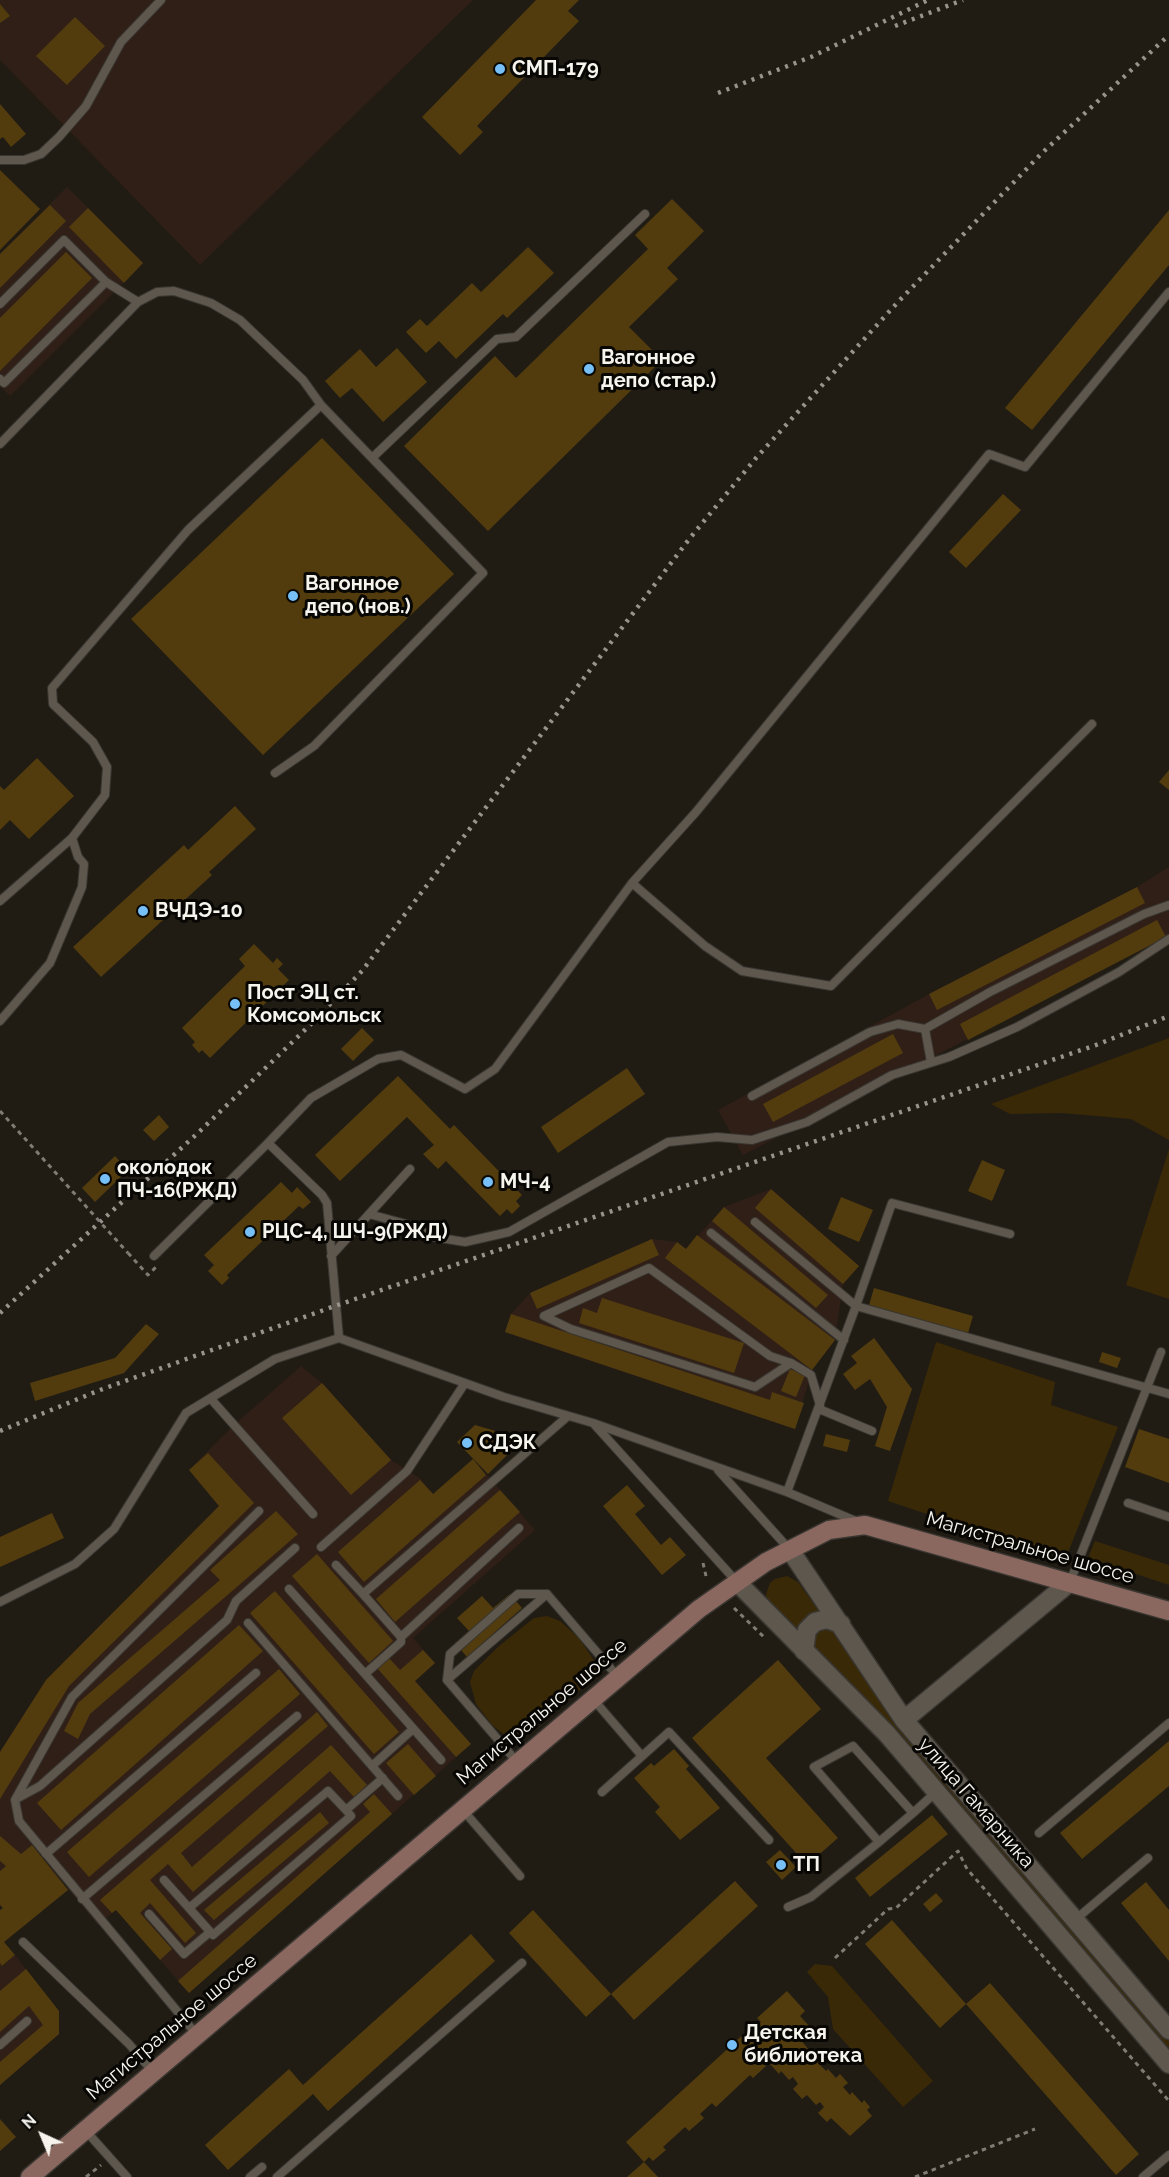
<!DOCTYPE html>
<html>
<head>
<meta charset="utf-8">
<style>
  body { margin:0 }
  #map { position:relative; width:1169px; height:2177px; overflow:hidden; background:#201c14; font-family:Raleway,sans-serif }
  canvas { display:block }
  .north { position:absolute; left:12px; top:2105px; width:60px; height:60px; -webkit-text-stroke:4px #080704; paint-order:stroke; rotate:316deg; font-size:16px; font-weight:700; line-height:24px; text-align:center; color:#f7f4ee }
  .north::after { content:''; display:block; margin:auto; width:21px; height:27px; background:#f7f4ee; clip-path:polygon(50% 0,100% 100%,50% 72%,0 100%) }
</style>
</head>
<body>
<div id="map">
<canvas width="1169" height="2177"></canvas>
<div class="north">N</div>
</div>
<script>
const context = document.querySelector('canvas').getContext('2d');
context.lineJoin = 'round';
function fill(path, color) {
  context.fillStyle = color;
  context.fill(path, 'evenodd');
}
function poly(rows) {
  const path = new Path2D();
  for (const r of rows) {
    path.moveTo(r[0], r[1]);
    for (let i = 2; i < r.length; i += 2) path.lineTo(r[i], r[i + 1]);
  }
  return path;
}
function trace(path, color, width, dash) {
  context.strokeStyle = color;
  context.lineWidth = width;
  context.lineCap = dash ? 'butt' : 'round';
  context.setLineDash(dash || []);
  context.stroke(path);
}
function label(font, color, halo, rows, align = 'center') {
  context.font = font + ' Raleway,sans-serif';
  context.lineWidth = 6;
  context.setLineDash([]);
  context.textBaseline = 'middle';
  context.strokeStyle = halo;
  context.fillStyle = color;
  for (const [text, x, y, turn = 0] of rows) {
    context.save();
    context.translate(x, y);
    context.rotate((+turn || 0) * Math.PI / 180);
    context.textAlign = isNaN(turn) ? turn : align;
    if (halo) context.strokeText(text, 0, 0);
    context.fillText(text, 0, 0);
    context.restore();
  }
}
fill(poly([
  [0,0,473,0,200,265,0,60],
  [67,187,143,263,10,396,0,386,0,254],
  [1169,867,1169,935,743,1155,718,1110,929,994,1137,887],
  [771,1189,859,1266,843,1284,835,1340,812,1370,795,1429,505,1332,511,1314,530,1293,652,1239,677,1242,686,1249,724,1207],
  [301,1366,322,1383,391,1460,420,1478,433,1494,473,1459,535,1530,413,1638,435,1663,415,1681,471,1744,189,1993,116,1910,98,1925,32,1845,0,1871,0,1752,46,1680,219,1506,189,1470,233,1426],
  [15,1955,59,2011,59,2034,0,2085,0,1963,3,1966]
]), '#301f17');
fill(poly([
  [1169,1038,1169,1140,1131,1119,1061,1113,1010,1114,991,1104],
  [1169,1149,1169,1299,1126,1285],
  [936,1342,1055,1382,1051,1405,1118,1427,1065,1560,888,1501],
  [1095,1541,1169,1565,1169,1585,1088,1558],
  [787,1576,798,1582,899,1724,1169,2040,1169,2054,767,1600,766,1594,770,1583,775,1579],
  [547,1616,560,1621,579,1638,597,1665,599,1673,516,1744,492,1725,476,1704,470,1682,474,1671,499,1646,534,1618],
  [815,1964,832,1966,933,2081,903,2107,833,2029,828,1997,807,1972]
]), '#3a2907');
fill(poly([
  [536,0,579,0,568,11,579,21,477,126,483,132,460,155,422,117],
  [0,4,10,16,0,23],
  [75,17,105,46,67,85,36,56],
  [0,104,26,134,11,147,3,137,0,139],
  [0,170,40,209,0,250],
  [672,199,704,231,667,268,678,279,629,327,662,360,488,531,404,446,495,356,516,378,648,249,635,235],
  [50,205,66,221,0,288,0,254],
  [88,208,143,263,124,283,69,227],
  [1169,210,1169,265,1032,430,1005,408],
  [528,247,554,273,507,318,503,314,456,359,439,341,426,353,406,332,420,319,427,326,472,283,481,292],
  [66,252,92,278,0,371,0,318],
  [397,348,427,382,383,422,352,388,340,398,325,381,360,349,376,367],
  [322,438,454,574,263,755,131,619],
  [1003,494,1021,510,966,568,949,552],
  [37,758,74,796,29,839,10,820,0,830,0,786,4,790],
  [1169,770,1169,790,1159,782],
  [235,806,256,829,209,872,212,875,101,977,73,947,184,845,188,850],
  [1137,887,1145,903,937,1010,929,994],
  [1157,920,1166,937,968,1040,960,1024],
  [254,944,273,963,277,958,283,964,278,969,289,980,210,1058,202,1050,199,1053,192,1045,195,1042,182,1028,245,966,239,959],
  [362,1028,374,1040,353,1061,341,1049],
  [893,1034,903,1053,773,1122,763,1104],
  [627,1068,645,1094,558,1153,541,1127],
  [398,1076,450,1129,454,1125,522,1195,516,1201,520,1206,512,1214,507,1209,500,1216,446,1161,438,1169,423,1154,434,1145,407,1117,340,1181,315,1155],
  [159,1115,169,1127,154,1141,143,1130],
  [115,1156,128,1170,95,1202,82,1188],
  [982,1160,1005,1170,992,1201,968,1191],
  [281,1182,292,1193,297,1187,311,1202,303,1209,299,1206,227,1275,229,1278,222,1285,208,1271,214,1265,204,1255],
  [771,1189,859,1266,843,1284,755,1208],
  [841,1197,873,1210,859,1242,828,1229],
  [724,1207,828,1295,816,1308,712,1221],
  [697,1235,835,1340,812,1370,665,1258,677,1242,686,1249],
  [652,1239,659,1255,537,1309,530,1293],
  [874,1288,973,1316,968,1333,869,1305],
  [602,1298,744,1343,734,1373,579,1323,583,1308,597,1313],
  [511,1314,770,1400,772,1392,804,1403,795,1429,505,1332],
  [146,1324,159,1334,124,1373,35,1401,30,1383,115,1358],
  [874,1338,912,1389,890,1451,875,1446,887,1407,870,1379,855,1390,843,1374,857,1363,851,1356],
  [1102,1352,1121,1358,1117,1368,1099,1362],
  [790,1369,805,1375,796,1397,781,1391],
  [322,1383,391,1460,351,1495,282,1418],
  [475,1425,523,1439,488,1474,457,1442],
  [1139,1429,1169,1439,1169,1483,1125,1467],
  [826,1434,850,1440,847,1452,823,1446],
  [208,1453,254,1503,69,1686,0,1799,0,1752,46,1680,219,1506,189,1470],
  [473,1459,486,1475,364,1582,338,1552,420,1480,433,1494],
  [627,1485,645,1506,635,1514,661,1545,670,1537,686,1555,662,1575,603,1506],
  [500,1490,520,1512,395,1622,376,1599],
  [276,1511,298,1534,90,1714,78,1739,64,1731,78,1703,220,1580,210,1570],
  [52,1513,64,1538,0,1567,0,1537],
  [317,1554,393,1641,369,1663,292,1576],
  [275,1591,399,1732,374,1754,250,1613],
  [510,1594,522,1608,467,1657,455,1643,469,1631,457,1618,482,1596,493,1608],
  [239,1625,263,1651,61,1830,37,1803],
  [423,1650,435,1663,415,1681,471,1744,456,1757,377,1668,389,1658,400,1670],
  [778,1660,821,1709,766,1758,838,1838,807,1865,692,1738],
  [279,1669,300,1694,89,1877,67,1852],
  [317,1712,328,1726,181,1853,192,1867,331,1745,367,1785,354,1797,330,1771,193,1892,168,1864,150,1880,196,1933,185,1943,150,1903,140,1913,172,1949,160,1960,116,1910,112,1913,100,1900],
  [1169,1741,1169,1786,1082,1859,1060,1833],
  [408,1744,436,1776,414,1795,386,1763],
  [674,1749,689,1766,686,1769,720,1808,680,1840,655,1812,660,1807,634,1778,651,1763,654,1766],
  [374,1794,392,1814,189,1993,178,1981,370,1812,363,1804],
  [320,1812,329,1823,214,1920,204,1910],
  [932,1815,948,1834,870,1897,855,1878],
  [0,1836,21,1854,32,1845,68,1890,4,1942,15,1955,2,1966,0,1963,0,1910,3,1908,0,1905,0,1871,6,1866,0,1861],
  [780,1850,796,1867,782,1880,766,1862],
  [735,1881,758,1906,634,2020,611,1994],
  [1146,1882,1169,1910,1169,1961,1121,1903],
  [936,1893,943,1901,930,1912,923,1904],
  [533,1910,611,1994,586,2017,509,1933],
  [892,1920,966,2004,990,1983,1139,2154,1116,2175,966,2004,940,2028,865,1944],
  [471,1934,495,1961,328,2111,313,2094,228,2170,205,2145,289,2069,303,2085],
  [26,1969,59,2011,59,2034,0,2085,0,2062,43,2025,29,2006,0,2032,0,1991],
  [787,1991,805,2011,800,2016,810,2027,798,2037,811,2052,814,2049,823,2058,818,2063,826,2071,828,2069,836,2078,840,2074,848,2083,843,2087,850,2095,852,2092,862,2103,864,2100,870,2107,867,2110,872,2116,850,2136,831,2118,827,2122,818,2113,824,2107,820,2102,816,2105,807,2095,802,2099,793,2089,798,2084,793,2077,789,2080,781,2071,779,2074,770,2064,773,2061,766,2054,760,2060,766,2066,753,2078,750,2075,716,2107,712,2103,700,2114,704,2118,689,2131,685,2127,663,2147,666,2150,653,2161,649,2157,644,2162,658,2177,627,2177,644,2162,626,2142,746,2032,758,2045,763,2041,753,2030,761,2022,757,2018],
  [0,2119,16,2137,0,2151]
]), '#523c0e');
const service = poly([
  [0,160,24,160,41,154,59,137,86,106,121,42,161,0],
  [0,304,64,240,106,282,138,302],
  [0,379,4,383,106,282],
  [0,444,138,302,157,292,174,291,211,303,240,320,303,380,321,405,372,458,497,339,516,337,645,214],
  [275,773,314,746,483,573,372,458],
  [632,883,705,946,742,971,831,986,1092,724],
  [0,901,72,838],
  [0,1021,50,963,82,887,84,864,78,857,72,838,105,795,107,767,93,742,53,704,52,688,188,530,321,405],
  [931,1062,925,1029,990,992,1144,914,1169,905],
  [752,1096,870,1032,898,1024,925,1029],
  [369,1214,406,1224,434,1237,465,1242,509,1232,668,1142,717,1137,752,1140,807,1122,892,1075,949,1057,1017,1027,1119,972,1169,939],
  [755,1222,856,1306,787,1492],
  [711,1233,844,1340],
  [1010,1234,892,1203,856,1306,1169,1394],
  [154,1256,268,1143],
  [331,1256,410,1169],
  [791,1363,755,1387,571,1329,544,1316,649,1268,770,1356,791,1363,811,1375,820,1405],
  [211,1399,313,1514],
  [819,1409,872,1431],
  [594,1424,737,1582],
  [718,1470,790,1550],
  [1128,1503,1169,1517],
  [858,1522,787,1492,593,1423,504,1397,339,1338,327,1203,322,1195,268,1143,311,1098,378,1059,401,1055,465,1089,495,1069,632,883,696,812,989,454,1025,467,1169,292],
  [321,1547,407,1471,465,1383],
  [336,1565,363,1594,568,1416],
  [1070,1582,1161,1352],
  [289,1589,365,1674,401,1642,401,1637],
  [363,1594,401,1637,519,1528],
  [547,1594,618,1677],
  [0,1602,75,1564,114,1529,186,1413,275,1359,339,1338],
  [248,1623,398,1796],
  [365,1674,441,1760],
  [447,1680,547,1594],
  [593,1699,642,1756],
  [518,1763,447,1680,450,1654,518,1594,547,1594],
  [372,1766,413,1729],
  [602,1792,669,1732,769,1840],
  [16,1799,40,1786,227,1620,236,1601,295,1548],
  [462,1809,520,1876],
  [913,1813,853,1746,814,1767,879,1842,913,1813,936,1792],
  [1039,1833,1169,1723],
  [46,1854,256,1673],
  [164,1880,189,1908,328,1791,346,1810,383,1778],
  [82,1899,297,1716],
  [788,1907,811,1897,879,1842],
  [189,1908,213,1935,351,1816,346,1810],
  [149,1914,184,1954,210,1932],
  [1076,1919,1148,1858],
  [23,1942,129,2044,153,2072],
  [197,2035,19,1821,15,1800,72,1697,259,1511],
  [0,2045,27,2021],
  [86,2131,127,2177],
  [250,2177,262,2167],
  [277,2177,522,1963],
  [1143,2177,1169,2155]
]);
const tertiary = poly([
  [790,1550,904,1720,1169,2030],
  [737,1582,887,1734,1169,2064],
  [804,1651,807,1630,815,1622,827,1619,841,1624],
  [904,1720,1070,1582]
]);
const secondary = poly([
  [30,2177,699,1609,766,1562,829,1530,865,1525,1169,1611]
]);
trace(service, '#393631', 10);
trace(tertiary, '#393631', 21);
trace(secondary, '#393631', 21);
trace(poly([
  [128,1253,148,1275,156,1267],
  [703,1563,706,1576],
  [734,1608,766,1639],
  [835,1958,888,1909,896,1908,958,1851,967,1869,1169,2101],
  [86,2177,101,2165],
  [915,2177,1035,2129]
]), '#807c75', 3, [4.5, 4.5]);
trace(service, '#5d574e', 8);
trace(tertiary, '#5d574e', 18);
trace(secondary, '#8b685f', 18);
trace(poly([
  [895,26,963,0],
  [718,93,811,57,928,0],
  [0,1313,199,1132,311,1024,362,971,690,538,756,458,897,303,1042,153,1169,35],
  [0,1431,100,1390,335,1306,1096,1045,1169,1016]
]), '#98948d', 4.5, [3, 6]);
trace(poly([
  [0,1111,128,1253]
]), '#807c75', 3, [4.5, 4.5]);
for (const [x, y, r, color] of [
  [500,69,6,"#76c0f7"],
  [589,369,6,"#76c0f7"],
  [293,596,6,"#76c0f7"],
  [143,911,6,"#76c0f7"],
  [235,1004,6,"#76c0f7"],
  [105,1179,6,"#76c0f7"],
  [488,1182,6,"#76c0f7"],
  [250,1232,6,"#76c0f7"],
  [467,1443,6,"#76c0f7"],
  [781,1865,6,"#76c0f7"],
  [732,2045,6,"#76c0f7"]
]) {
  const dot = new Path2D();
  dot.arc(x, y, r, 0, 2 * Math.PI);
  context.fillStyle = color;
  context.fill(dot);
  trace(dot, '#080704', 2);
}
label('bold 20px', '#f7f4ee', '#080704', [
  ["СМП-179",512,69],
  ["Вагонное",601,358],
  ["депо (стар.)",601,381],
  ["Вагонное",305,584],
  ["депо (нов.)",305,607],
  ["ВЧДЭ-10",155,911],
  ["Пост ЭЦ ст.",247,993],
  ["Комсомольск",247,1016],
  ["околодок",117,1168],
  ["ПЧ-16(РЖД)",117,1191],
  ["МЧ-4",500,1182],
  ["РЦС-4, ШЧ-9(РЖД)",262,1232],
  ["СДЭК",479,1443],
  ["ТП",793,1865],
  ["Детская",744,2033],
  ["библиотека",744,2056]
], 'left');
label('20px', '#f7f4ee', '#080704', [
  ["Магистральное шоссе",1030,1548,16],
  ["Магистральное шоссе",542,1712,-40],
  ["улица Гамарника",976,1803,49],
  ["Магистральное шоссе",172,2027,-40]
]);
</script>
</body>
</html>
